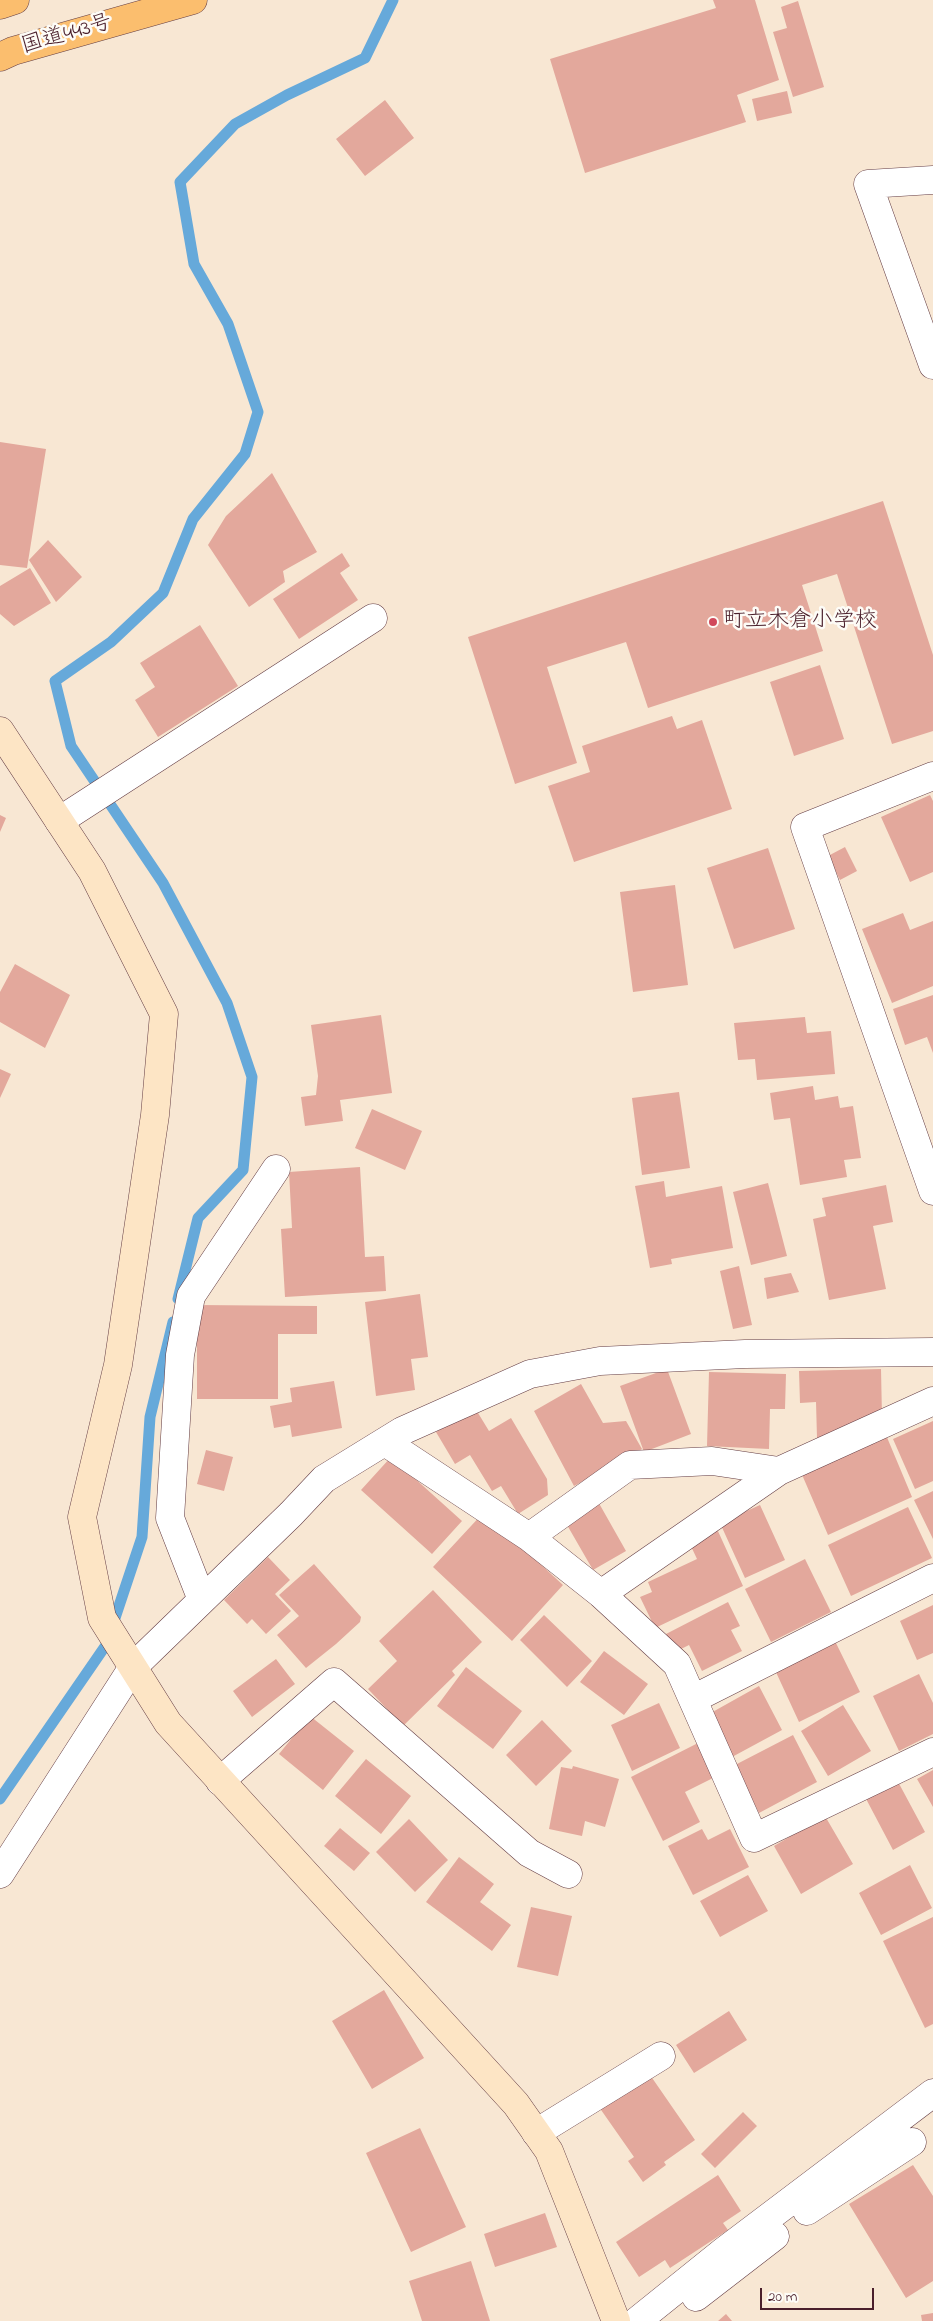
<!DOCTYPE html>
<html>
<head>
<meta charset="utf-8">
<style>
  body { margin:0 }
  #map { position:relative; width:933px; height:2321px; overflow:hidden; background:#f8e7d3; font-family:"Indie Flower",sans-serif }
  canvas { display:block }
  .scale { position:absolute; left:760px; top:2288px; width:114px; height:22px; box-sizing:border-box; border:2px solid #4a1f2b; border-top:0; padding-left:6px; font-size:15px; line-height:18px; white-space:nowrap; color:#4a1f2b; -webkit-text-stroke:4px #fdfcf7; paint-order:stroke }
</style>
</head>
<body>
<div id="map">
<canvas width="933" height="2321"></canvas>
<div class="scale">20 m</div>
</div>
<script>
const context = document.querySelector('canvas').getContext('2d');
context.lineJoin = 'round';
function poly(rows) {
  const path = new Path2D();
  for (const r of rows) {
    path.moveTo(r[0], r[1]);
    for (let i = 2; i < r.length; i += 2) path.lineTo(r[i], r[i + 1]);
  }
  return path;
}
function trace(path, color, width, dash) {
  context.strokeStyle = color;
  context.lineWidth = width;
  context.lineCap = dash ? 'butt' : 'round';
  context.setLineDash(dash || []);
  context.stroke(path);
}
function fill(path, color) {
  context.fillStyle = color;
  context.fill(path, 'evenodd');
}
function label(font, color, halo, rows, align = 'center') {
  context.font = font + ' "Indie Flower","Klee One",sans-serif';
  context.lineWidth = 5;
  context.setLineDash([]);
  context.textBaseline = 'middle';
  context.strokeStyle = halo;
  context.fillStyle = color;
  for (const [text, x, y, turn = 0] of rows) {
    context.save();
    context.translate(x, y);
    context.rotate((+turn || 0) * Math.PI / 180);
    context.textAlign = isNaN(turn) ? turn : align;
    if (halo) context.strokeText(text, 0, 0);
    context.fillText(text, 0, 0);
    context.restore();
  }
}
trace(poly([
  [178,1299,198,1218,243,1170,252,1077,227,1003,163,883,71,746,55,681,111,642,163,593,193,519,245,454,258,412,228,324,194,264,180,182,235,124,287,95,365,58,393,0],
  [0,1799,106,1645,142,1537,150,1417,173,1322]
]), '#66a9da', 11);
fill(poly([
  [713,0,755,0,779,80,737,95,746,122,585,173,550,59,716,8],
  [798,1,824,87,793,97,773,32,787,28,781,7],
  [787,91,792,113,757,121,752,99],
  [385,100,414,138,365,176,336,139],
  [0,442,46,449,27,568,0,565],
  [272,473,317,552,283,571,285,582,249,607,208,545,226,516],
  [883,501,933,655,933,731,892,744,837,574,802,585,823,651,648,708,626,642,547,667,577,763,515,784,468,637],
  [48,540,82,577,56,602,29,560],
  [342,553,350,566,340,573,358,600,299,639,273,599],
  [30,568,51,603,14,626,0,614,0,586],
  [200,625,238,686,158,737,135,700,155,687,140,663],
  [820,665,844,739,794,756,770,682],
  [672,716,677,729,702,720,732,809,574,862,548,786,590,772,582,746],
  [930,795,933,801,933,872,910,882,881,817],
  [0,815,6,818,0,832],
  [845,847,857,871,840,880,828,856],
  [768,848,795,929,734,949,707,868],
  [675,885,688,985,633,992,620,892],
  [903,913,910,930,933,921,933,986,892,1003,862,929],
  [15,964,70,995,45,1048,0,1022,0,992],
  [933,995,933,1053,927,1037,905,1045,893,1009],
  [381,1015,392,1093,340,1100,343,1121,305,1126,301,1097,316,1095,318,1076,311,1025],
  [805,1017,807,1033,831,1031,835,1074,757,1080,755,1059,738,1060,734,1023],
  [0,1069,11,1074,0,1098],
  [813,1086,815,1100,838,1096,840,1108,853,1106,861,1158,844,1160,847,1177,800,1185,790,1118,774,1120,770,1093],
  [679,1092,690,1168,642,1175,632,1098],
  [372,1109,422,1131,405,1170,355,1148],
  [360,1167,365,1257,384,1256,386,1291,285,1297,281,1229,292,1228,289,1172],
  [664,1181,666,1197,722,1186,733,1248,671,1259,672,1264,650,1268,635,1186],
  [768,1183,787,1256,751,1265,733,1192],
  [886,1185,893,1222,873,1226,886,1289,829,1300,813,1219,826,1216,822,1198],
  [739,1266,752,1325,733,1329,720,1271],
  [791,1273,799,1292,767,1299,764,1278],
  [420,1294,428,1357,411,1359,415,1390,376,1396,365,1302],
  [197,1305,317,1306,317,1334,278,1334,278,1399,197,1399],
  [667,1369,691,1434,644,1452,620,1386],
  [881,1369,882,1417,861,1418,861,1429,834,1430,834,1438,817,1438,816,1402,800,1403,799,1371],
  [709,1372,786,1374,785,1409,770,1409,769,1449,707,1446],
  [334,1381,342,1428,292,1437,290,1425,274,1428,270,1406,292,1402,290,1388],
  [581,1384,603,1423,626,1421,642,1449,574,1486,534,1411],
  [475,1408,489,1431,511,1418,547,1479,548,1495,518,1514,501,1486,492,1491,470,1455,455,1464,436,1432],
  [933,1421,933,1481,915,1489,893,1439],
  [886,1435,912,1497,828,1535,800,1470],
  [206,1450,233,1457,224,1491,197,1484],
  [391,1457,462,1521,432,1554,361,1490],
  [933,1491,933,1539,914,1500],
  [596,1498,626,1551,593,1570,563,1518],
  [760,1505,785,1560,745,1578,720,1523],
  [908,1507,932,1558,851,1596,828,1545],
  [484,1512,563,1585,512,1641,433,1567],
  [717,1529,743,1586,655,1628,640,1597,652,1592,648,1582,697,1559,689,1542],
  [268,1557,290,1580,275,1594,291,1611,266,1634,252,1619,247,1624,224,1600],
  [805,1559,831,1612,771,1642,745,1589],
  [314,1564,361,1617,360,1622,336,1644,306,1668,277,1635,299,1616,279,1595],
  [433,1590,482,1642,452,1671,455,1675,403,1726,368,1689,397,1661,379,1641],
  [728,1602,740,1626,731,1630,742,1651,702,1671,689,1645,675,1652,666,1634],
  [933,1605,933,1653,917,1660,900,1621],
  [544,1615,592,1661,567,1687,520,1640],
  [835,1641,860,1692,799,1722,775,1670],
  [604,1651,648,1684,624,1715,580,1682],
  [276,1659,295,1684,252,1717,233,1691],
  [466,1667,522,1711,493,1749,437,1706],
  [919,1674,933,1703,933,1734,899,1751,873,1696],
  [759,1686,782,1730,732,1757,709,1714],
  [659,1703,680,1748,632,1771,611,1725],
  [843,1705,871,1751,828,1776,801,1731],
  [310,1716,354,1751,323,1790,279,1754],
  [542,1720,572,1751,536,1786,506,1755],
  [793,1735,817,1782,759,1813,735,1765],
  [698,1743,715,1777,685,1792,700,1822,663,1841,631,1777],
  [366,1759,411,1796,381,1834,335,1796],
  [573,1766,619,1779,605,1827,585,1821,582,1836,549,1829,561,1767,572,1769],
  [933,1770,933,1807,917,1779],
  [896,1778,925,1832,893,1850,864,1795],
  [825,1816,853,1864,801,1894,774,1846],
  [409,1819,448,1860,415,1892,376,1852],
  [340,1828,370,1853,354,1871,324,1846],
  [702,1829,708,1840,730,1829,749,1867,693,1895,668,1846],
  [459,1857,494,1884,480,1902,511,1925,492,1951,426,1902],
  [910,1865,932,1908,881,1935,859,1893],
  [748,1875,768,1911,720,1937,700,1901],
  [531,1907,572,1916,558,1976,517,1967],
  [933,1917,933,2024,925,2028,883,1941],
  [384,1990,424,2058,372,2089,332,2021],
  [729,2011,747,2040,694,2073,676,2045],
  [648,2072,695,2140,664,2162,666,2165,643,2182,628,2161,634,2157,599,2107],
  [743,2112,757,2126,715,2168,701,2154],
  [420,2128,466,2227,411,2252,366,2153],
  [913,2165,933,2196,933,2281,906,2298,849,2204],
  [718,2175,741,2211,723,2223,728,2230,670,2268,665,2260,639,2277,616,2242],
  [545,2213,557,2247,495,2267,484,2234],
  [471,2261,490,2321,422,2321,409,2281],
  [933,2313,933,2321,922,2321,921,2315],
  [726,2314,732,2321,718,2321]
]), '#e3a89c');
const street = poly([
  [933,180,868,184,933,365],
  [933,776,805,827,933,1191],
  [59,821,373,618],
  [385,1442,529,1537,630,1465,712,1461,779,1471,933,1401],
  [529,1537,601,1594,779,1471],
  [601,1594,677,1664,754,1838,933,1752],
  [202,1600,170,1518,180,1355,191,1296,276,1169],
  [693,1699,933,1578],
  [220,1781,334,1682,529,1853,568,1874],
  [0,1874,133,1667,291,1514,324,1479,402,1431,530,1374,600,1361,745,1354,933,1352],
  [536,2133,661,2056],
  [807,2211,912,2142],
  [696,2297,775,2236],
  [637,2321,724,2251,933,2093]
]);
const secondary = poly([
  [0,731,92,871,164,1014,155,1115,118,1365,82,1517,102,1618,168,1723,516,2104,549,2151,616,2321]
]);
const highway = poly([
  [0,5,15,0],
  [0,57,13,51,193,0]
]);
trace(street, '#643d44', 29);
trace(secondary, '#643d44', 29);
trace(highway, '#643d44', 29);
trace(street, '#fff', 28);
trace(secondary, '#fde5c5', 28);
trace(highway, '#fbbe6e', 28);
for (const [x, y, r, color] of [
  [713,622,5,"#d1495b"]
]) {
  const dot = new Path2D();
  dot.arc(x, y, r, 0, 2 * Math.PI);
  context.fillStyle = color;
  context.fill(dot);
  trace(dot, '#fdfcf7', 2);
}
label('22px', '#4a1f2b', '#fdfcf7', [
  ["国道443号",67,36,-16]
]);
label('22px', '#4a1f2b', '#fdfcf7', [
  ["町立木倉小学校",723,622]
], 'left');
</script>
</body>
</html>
